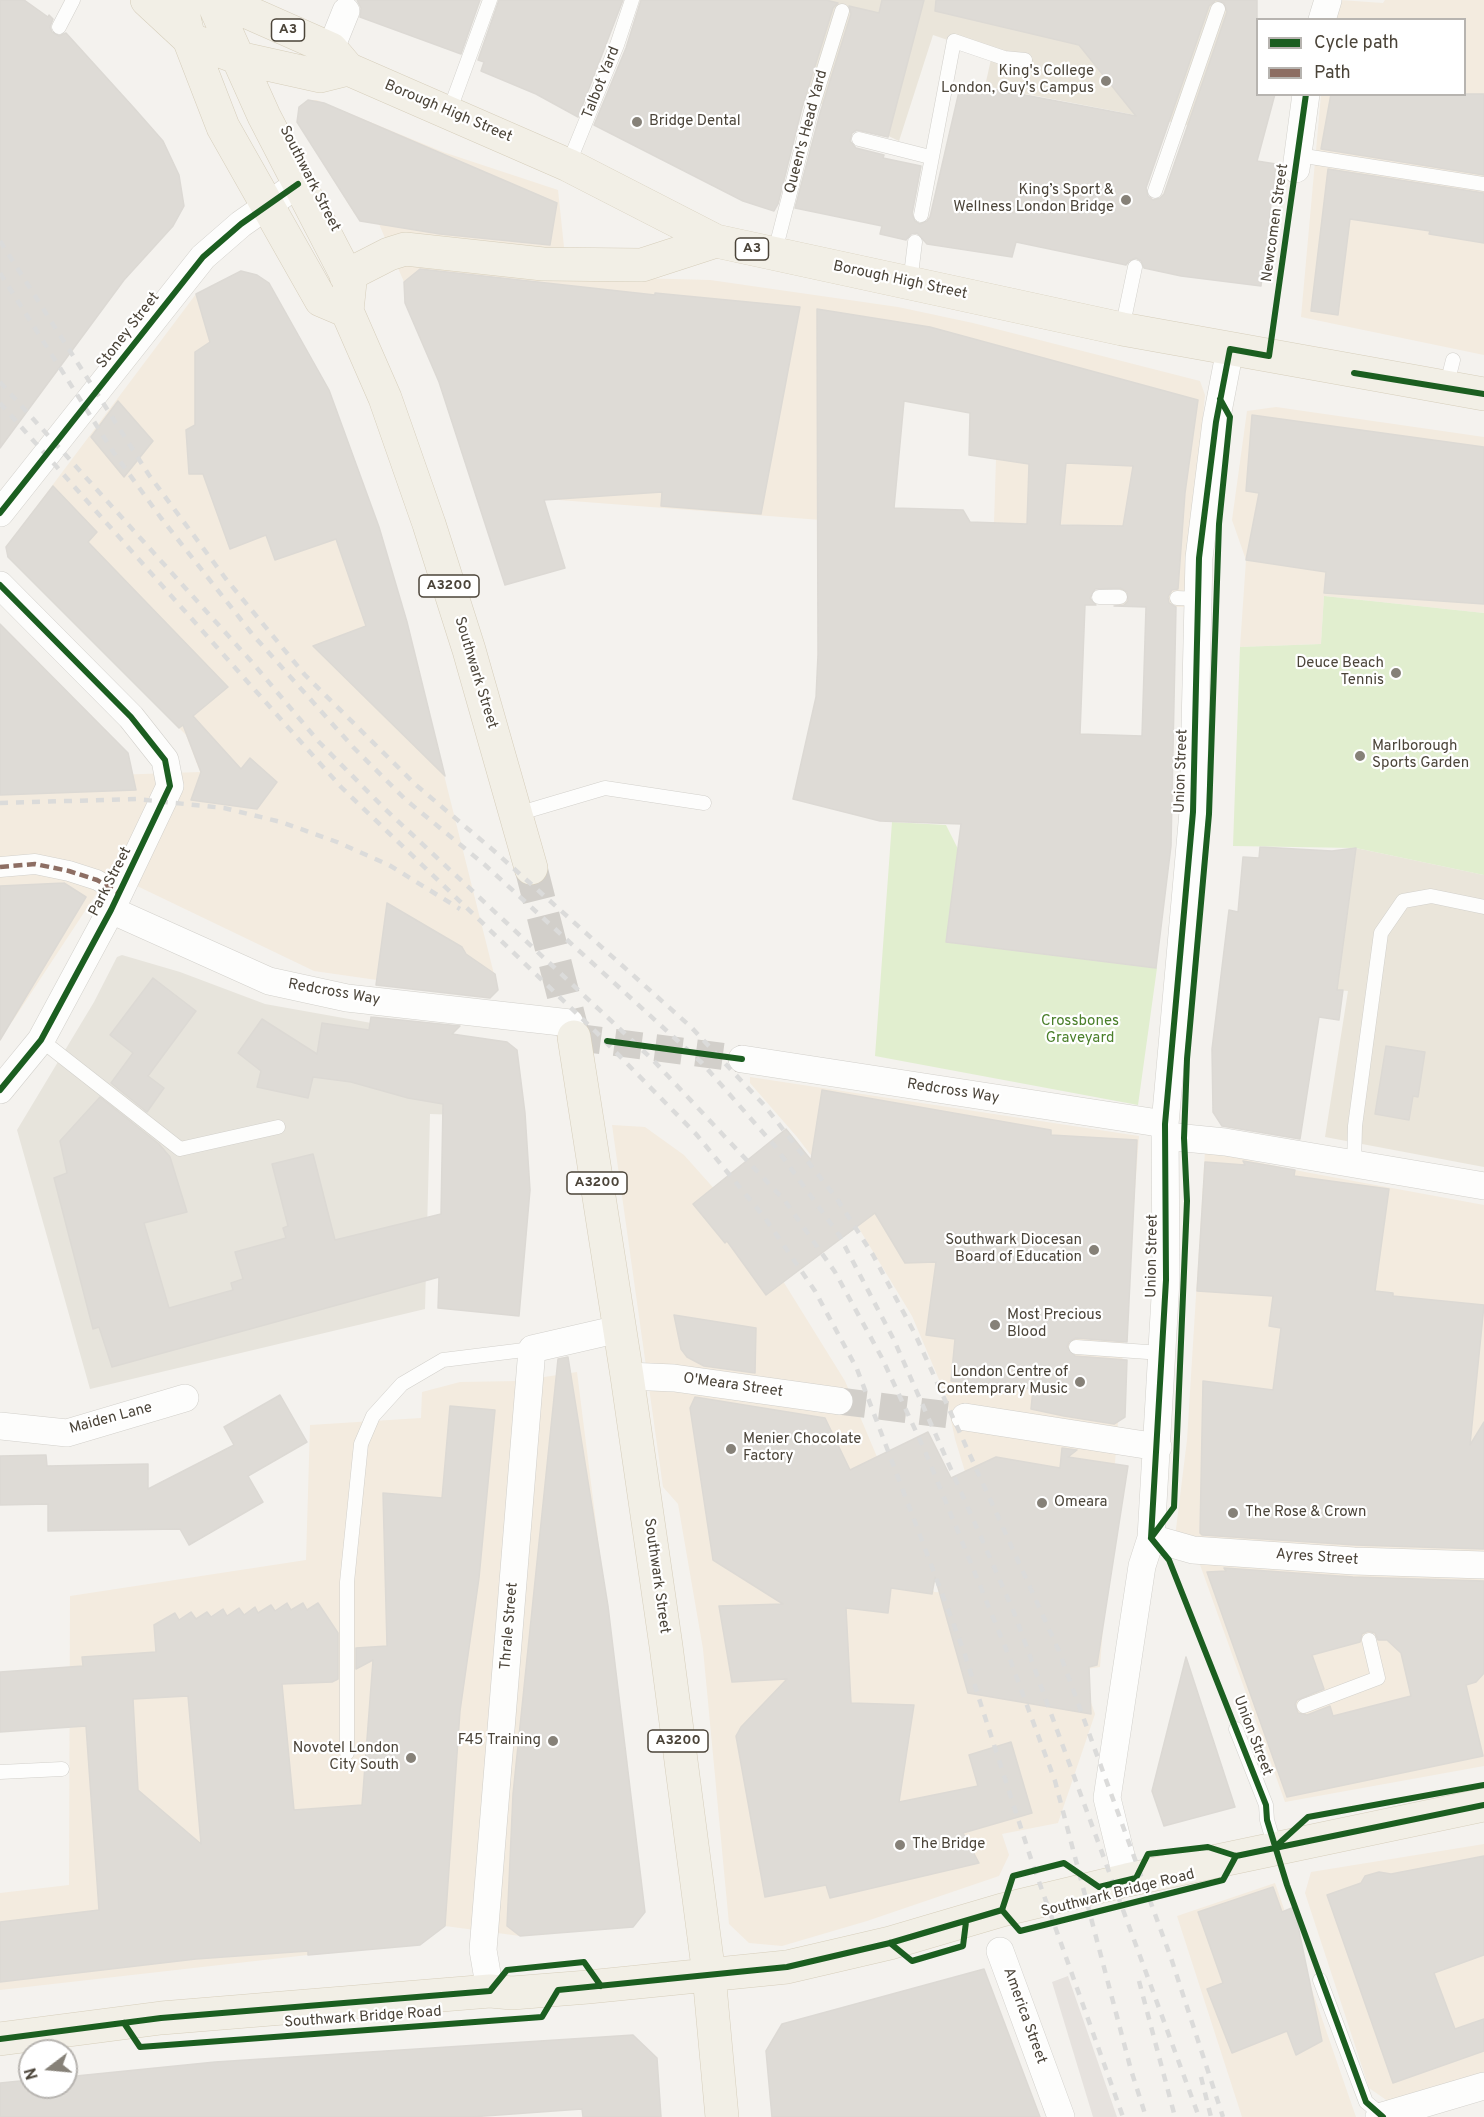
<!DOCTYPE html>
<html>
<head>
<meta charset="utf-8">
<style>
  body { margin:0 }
  #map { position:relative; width:1484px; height:2117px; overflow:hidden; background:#f4f2ee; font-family:Overpass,sans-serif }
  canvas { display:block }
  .legend { position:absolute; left:1256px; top:18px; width:210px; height:78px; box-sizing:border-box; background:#fff; border:2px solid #b7b4b0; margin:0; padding:8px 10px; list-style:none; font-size:18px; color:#4b4439 }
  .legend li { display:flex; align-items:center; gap:12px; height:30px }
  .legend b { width:30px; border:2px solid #b7b4b0 }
  .north { position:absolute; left:18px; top:2039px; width:60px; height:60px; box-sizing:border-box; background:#fff; border:2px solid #b7b4b0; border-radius:50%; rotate:254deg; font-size:16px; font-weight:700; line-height:24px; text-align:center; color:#4b4439 }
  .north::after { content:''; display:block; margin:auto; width:21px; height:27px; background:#868178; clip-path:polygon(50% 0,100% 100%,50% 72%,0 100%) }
</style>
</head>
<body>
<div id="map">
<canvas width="1484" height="2117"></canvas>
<ul class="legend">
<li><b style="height:8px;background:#1b5e20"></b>Cycle path</li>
<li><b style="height:8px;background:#8d6e63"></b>Path</li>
</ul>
<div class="north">N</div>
</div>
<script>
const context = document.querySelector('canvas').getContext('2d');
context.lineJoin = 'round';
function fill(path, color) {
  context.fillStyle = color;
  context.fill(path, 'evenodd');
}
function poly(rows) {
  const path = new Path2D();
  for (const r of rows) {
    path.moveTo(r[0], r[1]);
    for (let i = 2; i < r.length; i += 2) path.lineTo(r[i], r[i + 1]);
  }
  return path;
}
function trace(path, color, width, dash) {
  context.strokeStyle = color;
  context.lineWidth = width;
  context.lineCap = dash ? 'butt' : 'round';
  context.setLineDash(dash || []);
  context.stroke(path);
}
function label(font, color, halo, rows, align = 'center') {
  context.font = font + ' Overpass,sans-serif';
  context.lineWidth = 4.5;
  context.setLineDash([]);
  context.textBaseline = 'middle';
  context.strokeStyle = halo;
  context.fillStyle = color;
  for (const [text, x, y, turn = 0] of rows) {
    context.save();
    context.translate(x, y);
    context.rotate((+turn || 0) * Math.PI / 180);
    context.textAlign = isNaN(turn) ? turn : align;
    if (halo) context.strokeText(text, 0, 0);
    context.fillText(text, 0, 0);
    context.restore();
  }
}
fill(poly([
  [122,955,180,972,265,1004,377,1024,460,1115,430,1114,425,1309,90,1389,17,1130,94,1002,117,957]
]), '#e7e4dc');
fill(poly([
  [1340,0,1383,3,1385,0,1484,0,1484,355,1301,317,1321,95,1464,94,1464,20,1334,19],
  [308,100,317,100,443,152,558,190,564,247,560,276,710,280,898,307,973,323,1200,381,1205,395,1185,607,1119,606,1123,526,994,523,996,460,990,458,970,406,939,395,862,395,821,520,559,500,439,382,405,303,404,282,379,224,361,221,354,213,297,122,299,107],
  [241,271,257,275,269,283,329,390,442,767,498,990,492,996,468,993,314,971,110,873,12,1022,0,1013,0,779,200,772,186,735,8,557,6,547,196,294],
  [1276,407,1484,437,1484,613,1324,596,1321,644,1240,647,1246,560,1232,520,1247,411],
  [750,1077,1139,1136,1100,1667,1080,1670,1095,1714,1058,1823,1002,1834,1009,1855,999,1876,867,1921,782,1946,749,1943,729,1924,703,1649,678,1504,663,1487,612,1125,645,1127,684,1155,734,1211,765,1252,845,1381,934,1592,1003,1596,955,1439,946,1396,912,1316,829,1179,797,1137,750,1083],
  [1205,1151,1305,1172,1484,1205,1484,1766,1285,1802,1199,1562,1175,1537,1187,1440],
  [577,1372,645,1912,633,1927,520,1936,445,1926,308,1955,0,1990,0,1893,69,1885,70,1596,306,1560,310,1425,421,1418,422,1392,460,1382,518,1381],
  [1484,1844,1484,2074,1392,2104,1369,2088,1305,1893,1311,1872],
  [1275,1883,1356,2117,1242,2117,1177,1916]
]), '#f3ebdf');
fill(poly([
  [1068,1976,1117,2117,1093,2117,1052,1982]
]), '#e6e2de');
fill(poly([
  [690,0,1251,0,1192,126,985,86,992,55,933,35,899,141,749,70],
  [1356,848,1484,875,1484,1167,1325,1137,1348,991,1337,990]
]), '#eae5da');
fill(poly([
  [1324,596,1484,613,1484,875,1356,848,1233,846,1240,647,1321,644],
  [892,822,946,825,958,849,947,942,1157,968,1138,1105,875,1056]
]), '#e1eecf');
const building = poly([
  [0,0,24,0,48,17,49,15,53,19,50,27,52,32,59,36,66,33,134,108,163,141,179,175,184,206,173,226,124,280,0,448,0,0],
  [357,0,480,0,461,54,360,17,361,8,357,0],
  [499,0,623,0,578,117,536,94,481,71,484,62,478,60,499,0],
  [641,0,826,0,838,3,833,8,802,108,778,204,774,211,743,201,594,125,626,48,641,0],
  [882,0,924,0,888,137,857,130,852,133,850,141,856,148,884,155,883,158,921,166,912,214,915,221,920,224,927,221,930,217,961,83,1136,116,1079,45,935,11,936,0,1257,0,1257,94,1275,94,1257,161,1276,164,1261,286,1181,276,1144,268,1141,261,1136,258,1129,261,1126,265,1016,242,1012,257,927,244,917,233,911,234,906,240,880,234,882,226,795,208,820,113,851,14,849,6,879,13,882,0],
  [1216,0,1224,3,1227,12,1164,194,1160,198,1153,200,1148,196,1146,188,1209,6,1216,0],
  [1331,94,1484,94,1484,175,1321,149,1331,94],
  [308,100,324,103,557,203,550,245,440,234,360,221,297,122,299,107,308,100],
  [1328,169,1484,193,1484,243,1429,234,1430,231,1350,219,1338,315,1311,311,1328,169],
  [420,269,655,295,655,293,800,307,761,514,661,506,662,492,544,500,565,568,505,585,439,382,405,303,404,282,420,269],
  [241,271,257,275,269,283,329,390,379,527,407,622,445,776,313,646,366,626,336,539,275,560,266,535,230,549,203,474,189,474,186,430,195,425,195,352,210,342,196,294,241,271],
  [817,309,930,327,1198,400,1185,493,1178,589,1172,590,1168,597,1169,603,1176,607,1171,846,1156,968,946,942,961,824,880,821,793,799,816,697,818,655,817,309],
  [904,401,970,413,969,455,1029,464,1027,524,970,522,963,510,894,508,904,401],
  [1066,463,1133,466,1123,526,1060,525,1066,463],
  [1120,588,1127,592,1128,601,1124,605,1114,606,1146,607,1142,736,1080,734,1085,605,1096,605,1090,598,1095,589,1120,588],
  [118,401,153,441,124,477,91,437,118,401],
  [1252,415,1484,447,1484,604,1324,593,1326,572,1246,560,1259,493,1246,491,1252,415],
  [53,486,97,532,88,542,228,687,193,716,241,769,250,758,277,782,257,809,191,800,201,772,183,725,179,728,8,557,6,547,53,486],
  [0,624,128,753,136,790,0,795,0,624],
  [1260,847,1332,851,1356,848,1337,990,1343,990,1339,1020,1319,1017,1300,1139,1222,1126,1213,1112,1212,1049,1229,910,1238,912,1243,857,1259,858,1260,847],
  [64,883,86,897,0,1040,0,886,64,883],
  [387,903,462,947,466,954,495,974,498,990,490,998,376,985,387,903],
  [153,978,196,1011,148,1076,164,1088,147,1112,111,1083,133,1053,110,1035,153,978],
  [371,1017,460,1026,452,1034,507,1042,517,1050,525,1113,530,1190,519,1316,438,1308,439,1277,112,1367,99,1327,93,1329,54,1178,67,1173,60,1141,100,1097,159,1144,170,1157,187,1212,144,1223,169,1308,233,1290,231,1283,243,1279,235,1252,286,1238,283,1228,288,1226,272,1164,313,1154,335,1240,441,1214,443,1104,408,1098,351,1082,313,1077,308,1098,257,1087,261,1071,238,1053,262,1019,317,1054,322,1023,369,1030,371,1017],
  [1386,1046,1425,1052,1418,1097,1413,1096,1409,1120,1375,1114,1386,1046],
  [822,1090,1051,1130,1051,1135,1137,1140,1127,1342,1076,1338,1069,1342,1067,1347,1075,1356,1127,1360,1125,1417,1114,1424,1064,1416,1031,1409,1033,1389,951,1381,955,1339,926,1335,936,1262,905,1263,875,1213,766,1295,727,1241,725,1243,693,1204,786,1129,811,1160,822,1090],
  [1243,1161,1295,1170,1294,1176,1389,1189,1375,1291,1393,1293,1393,1296,1484,1305,1470,1445,1484,1422,1484,1549,1355,1545,1202,1535,1200,1533,1203,1381,1273,1390,1281,1328,1269,1326,1273,1296,1197,1291,1205,1162,1245,1165,1243,1161],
  [674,1315,756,1328,755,1373,704,1366,687,1357,681,1349,674,1315],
  [568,1357,608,1606,645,1912,633,1927,520,1936,507,1926,513,1794,558,1359,568,1357],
  [280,1395,307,1442,248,1476,263,1502,189,1545,180,1529,48,1531,48,1504,0,1505,0,1456,46,1455,47,1466,148,1464,148,1489,234,1445,224,1427,280,1395],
  [695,1397,825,1418,850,1470,928,1432,951,1478,996,1457,1060,1468,1062,1448,1077,1450,1068,1457,1128,1466,1097,1665,1089,1667,1091,1714,968,1693,935,1577,932,1594,891,1588,888,1613,846,1608,851,1703,914,1705,899,1802,978,1786,969,1755,1011,1742,1032,1813,963,1833,979,1863,830,1898,826,1885,765,1897,736,1736,741,1727,787,1679,732,1682,719,1606,783,1604,713,1560,690,1408,695,1397],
  [450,1406,495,1410,479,1578,460,1711,445,1926,420,1945,308,1955,308,1951,196,1959,0,1982,0,1922,99,1910,86,1726,0,1732,0,1672,83,1666,82,1657,156,1652,154,1625,175,1613,179,1620,191,1612,196,1619,207,1612,211,1617,223,1609,227,1616,239,1608,244,1615,255,1607,258,1613,271,1605,275,1611,287,1603,291,1610,303,1603,307,1610,318,1603,338,1633,338,1679,332,1682,282,1684,294,1810,362,1805,373,1660,356,1669,356,1648,387,1646,383,1493,442,1498,450,1406],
  [188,1696,201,1844,138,1790,133,1699,188,1696],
  [1224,1568,1353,1577,1484,1581,1484,1673,1476,1682,1466,1685,1483,1756,1287,1797,1207,1572,1226,1571,1224,1568],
  [1368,1631,1375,1633,1378,1640,1387,1640,1401,1653,1411,1696,1333,1716,1330,1706,1307,1715,1298,1713,1295,1705,1297,1700,1324,1689,1312,1655,1360,1642,1362,1634,1368,1631],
  [1186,1657,1235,1807,1164,1826,1152,1791,1186,1657],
  [1484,1856,1484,1955,1434,1973,1455,2029,1484,2019,1484,2051,1393,2083,1327,1895,1361,1883,1365,1876,1379,1872,1391,1874,1484,1856],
  [1273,1887,1282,1912,1294,1907,1322,2041,1296,2055,1287,2031,1232,2053,1207,1989,1223,1983,1198,1912,1273,1887],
  [984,1969,1040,2117,772,2117,766,2051,782,2024,984,1969],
  [633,2035,657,2058,661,2117,583,2117,582,2109,471,2117,0,2117,0,2083,30,2080,30,2087,66,2087,66,2077,215,2062,633,2035]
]);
fill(building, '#dedbd6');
trace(building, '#dcd9d4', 1.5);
trace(poly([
  [574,1037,742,1059],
  [839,1401,965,1417]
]), '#d2cfca', 27, [27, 14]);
trace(poly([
  [531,868,574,1037]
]), '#d2cfca', 33, [33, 16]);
const service = poly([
  [59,27,73,0],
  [449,112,490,0],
  [859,139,930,157],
  [1298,155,1484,184],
  [568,165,617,45,632,0],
  [1155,191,1218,9],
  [921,215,954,41,1004,58,1025,60],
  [774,255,811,111,842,11],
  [910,283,915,242],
  [1122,329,1135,267],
  [1446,388,1453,360],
  [1099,597,1120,597],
  [1177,598,1197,599],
  [517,814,605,788,704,803],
  [41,1040,180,1149,278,1127],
  [1354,1166,1355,1126,1381,933,1403,901,1431,896,1484,907],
  [1076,1347,1162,1353],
  [1304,1706,1378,1678,1369,1640],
  [1236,1729,1266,1805,1267,1820,1275,1847],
  [347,1753,347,1582,361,1444,373,1416,402,1384,443,1360,532,1349],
  [0,1772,62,1769],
  [1320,1980,1366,2102,1382,2115]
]);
const pedestrian = poly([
  [0,867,35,864,69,871,97,880,119,893]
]);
const minor = poly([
  [1322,20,1328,0],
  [323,68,346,11],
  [1296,169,1306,94],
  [0,513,203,257,241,224,298,184],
  [0,585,131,717,165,760,170,786,111,910,41,1040,0,1090],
  [111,910,269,981,347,998,570,1023],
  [742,1059,1165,1124],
  [1165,1136,1225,1142,1484,1186],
  [627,1376,674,1378,839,1401],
  [965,1417,1158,1447],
  [0,1426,67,1433,185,1398],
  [1151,1538,1193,1550,1354,1561,1484,1565],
  [1127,1880,1107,1798,1142,1566,1151,1538,1166,1280,1165,1124,1193,812,1199,558,1216,422,1230,349],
  [1000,1951,1061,2117],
  [490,1991,483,1950,532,1349,619,1329],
  [1379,2117,1484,2086]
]);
const primary = poly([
  [147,0,189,39,239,58,320,76,348,69],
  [180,0,189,39,223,127,321,300,347,311],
  [212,0,264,116,350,282,347,311,385,398,429,524,469,650,531,868],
  [220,0,331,49,348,69,568,165,716,241,1122,329,1484,394],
  [346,276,389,254,405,249,543,264,642,265,716,241],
  [574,1037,627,1376,666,1646,709,1975,722,2117],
  [0,2039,161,2018,490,1991,512,1993,588,1987,787,1967,890,1943,1002,1910,1127,1880,1484,1805]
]);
trace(service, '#d2d0cb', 15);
trace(pedestrian, '#d2d0cb', 21);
trace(minor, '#d2d0cb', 28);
trace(primary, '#d6cebb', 34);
trace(service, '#fdfdfc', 14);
trace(pedestrian, '#fdfdfc', 20);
trace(minor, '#fdfdfc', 27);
trace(primary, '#f2efe6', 33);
trace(poly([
  [0,241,149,475,226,579,305,675,416,785,493,850,691,1027,764,1105,837,1199,873,1255,915,1334,1059,1651,1171,1958,1223,2117],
  [0,273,114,453,161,518,253,635,353,747,406,800,485,865,702,1063,774,1145,839,1235,894,1340,1013,1610,1199,2117],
  [0,382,251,661,319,742,385,809,653,1060,785,1201,835,1272,882,1358,925,1451,1008,1654,1055,1781,1131,2070,1146,2117],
  [0,403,341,787,596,1032,696,1134,765,1218,815,1291,857,1369,963,1649,1032,1862,1123,2117],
  [0,803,136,799,224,808,281,822,337,842,389,865,460,909],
  [1139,1981,1175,2117],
  [1201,2077,1211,2117]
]), '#dbdbda', 4.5, [8, 8]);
trace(poly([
  [0,867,35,864,69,871,97,880,119,893]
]), '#8d6e63', 4.5, [9, 4.5]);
trace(poly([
  [1306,94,1269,356,1230,349,1216,422,1199,558,1193,812,1165,1124,1166,1280,1151,1538,1169,1560,1266,1805,1267,1820,1287,1885,1366,2102,1383,2117],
  [1354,373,1484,394],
  [0,513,203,257,241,224,298,184],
  [0,585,131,717,165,760,170,786,111,910,41,1040,0,1090],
  [607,1041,742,1059],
  [1151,1538,1174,1507,1187,1201,1184,1138,1187,1059,1209,814,1219,524,1230,417,1220,399],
  [1275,1847,1308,1817,1484,1785],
  [1002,1910,1013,1876,1064,1863,1099,1887,1136,1878,1148,1854,1208,1847,1236,1856,1484,1805],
  [1002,1910,1020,1931,1223,1880,1236,1856],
  [890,1943,912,1961,963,1946,966,1922],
  [124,2023,140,2047,542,2017,558,1990,787,1967,890,1943,1002,1910],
  [0,2039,161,2018,490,1991,507,1970,584,1962,601,1986]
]), '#1b5e20', 6);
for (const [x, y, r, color] of [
  [1106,81,6,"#868178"],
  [637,122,6,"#868178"],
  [1126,200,6,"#868178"],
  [1396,673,6,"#868178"],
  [1360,756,6,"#868178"],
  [1094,1250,6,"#868178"],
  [995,1325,6,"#868178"],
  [1080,1382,6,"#868178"],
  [731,1449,6,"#868178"],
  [1042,1503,6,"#868178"],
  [1233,1513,6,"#868178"],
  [553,1741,6,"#868178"],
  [411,1758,6,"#868178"],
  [900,1845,6,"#868178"]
]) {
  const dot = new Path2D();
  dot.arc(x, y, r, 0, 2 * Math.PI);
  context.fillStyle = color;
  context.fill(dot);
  trace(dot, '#fff', 2);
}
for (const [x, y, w] of [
  [288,30,33],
  [752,249,33],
  [449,586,60],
  [597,1183,60],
  [678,1741,60]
]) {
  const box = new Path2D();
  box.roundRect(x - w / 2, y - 11, w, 22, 4.5);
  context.fillStyle = '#fff';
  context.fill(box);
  trace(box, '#4b4439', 1.5);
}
label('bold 14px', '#4b4439', null, [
  ["A3",288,30],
  ["A3",752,249],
  ["A3200",449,586],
  ["A3200",597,1183],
  ["A3200",678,1741]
]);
label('15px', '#4b4439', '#fff', [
  ["King's College",1094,72],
  ["London, Guy's Campus",1094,89],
  ["Bridge Dental",649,122,"left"],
  ["King’s Sport &",1114,191],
  ["Wellness London Bridge",1114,208],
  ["Deuce Beach",1384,664],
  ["Tennis",1384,681],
  ["Marlborough",1372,747,"left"],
  ["Sports Garden",1372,764,"left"],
  ["Southwark Diocesan",1082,1241],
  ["Board of Education",1082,1258],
  ["Most Precious",1007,1316,"left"],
  ["Blood",1007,1333,"left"],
  ["London Centre of",1068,1373],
  ["Contemprary Music",1068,1390],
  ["Menier Chocolate",743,1440,"left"],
  ["Factory",743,1457,"left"],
  ["Omeara",1054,1503,"left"],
  ["The Rose & Crown",1245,1513,"left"],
  ["F45 Training",541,1741],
  ["Novotel London",399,1749],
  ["City South",399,1766],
  ["The Bridge",912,1845,"left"]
], 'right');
label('15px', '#4b4439', '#fff', [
  ["Talbot Yard",602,83,-68],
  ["Borough High Street",448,112,23],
  ["Queen's Head Yard",807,132,-75],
  ["Southwark Street",309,179,63],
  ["Newcomen Street",1276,223,-82],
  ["Borough High Street",900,281,12],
  ["Stoney Street",129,331,-52],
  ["Southwark Street",475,673,73],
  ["Union Street",1182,771,-88],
  ["Park Street",111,882,-63],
  ["Redcross Way",334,993,10],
  ["Redcross Way",953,1092,9],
  ["Union Street",1153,1256,-89],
  ["O'Meara Street",733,1386,8],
  ["Maiden Lane",111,1419,-15],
  ["Ayres Street",1317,1558,4],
  ["Southwark Street",656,1576,82],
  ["Thrale Street",510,1626,-85],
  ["Union Street",1252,1736,69],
  ["Southwark Bridge Road",1118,1894,-14],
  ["America Street",1024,2016,70],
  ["Southwark Bridge Road",363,2018,-4]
]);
label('15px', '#4a7f2a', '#fff', [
  ["Crossbones",1080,1022],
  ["Graveyard",1080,1039]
]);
</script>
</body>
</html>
